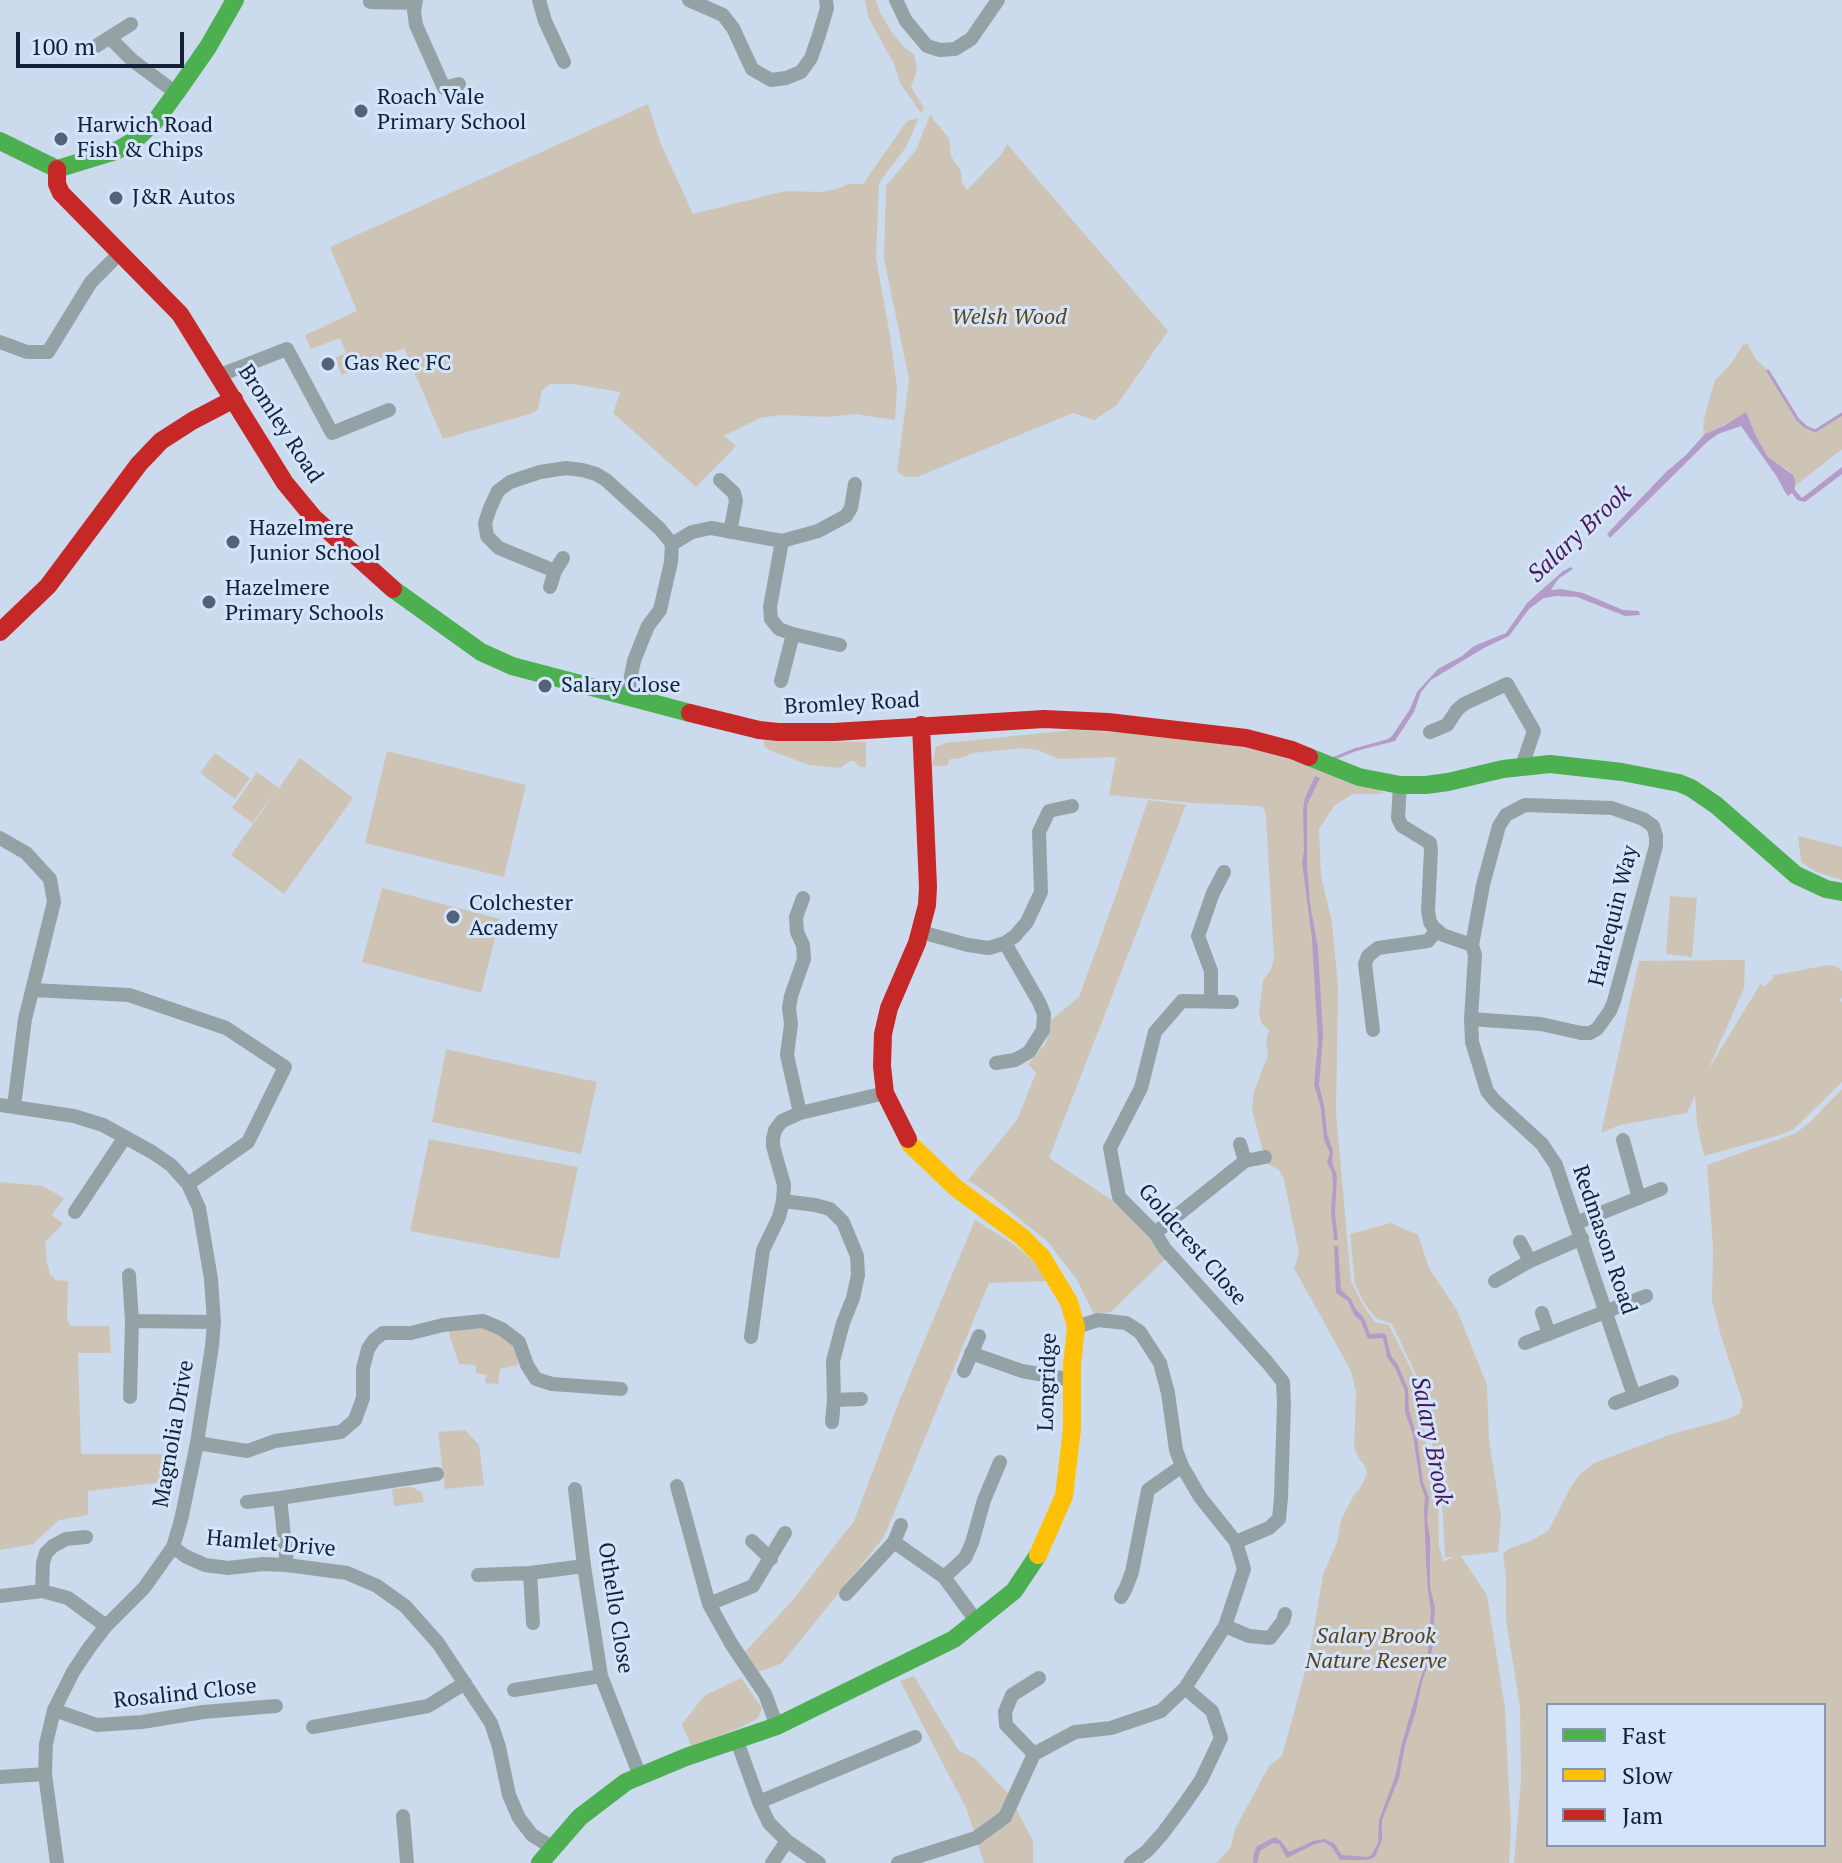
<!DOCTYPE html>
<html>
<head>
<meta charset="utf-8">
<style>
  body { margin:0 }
  #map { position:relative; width:1842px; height:1863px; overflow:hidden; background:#ccdaed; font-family:"PT Serif",serif }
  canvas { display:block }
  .legend { position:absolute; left:1546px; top:1703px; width:280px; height:144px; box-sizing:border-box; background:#d3e4fb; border:2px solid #8696ac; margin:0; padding:10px 14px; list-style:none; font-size:24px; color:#122136 }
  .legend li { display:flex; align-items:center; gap:16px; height:40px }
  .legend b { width:40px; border:2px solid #8696ac }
  .scale { position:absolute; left:16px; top:32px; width:168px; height:36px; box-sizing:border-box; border:4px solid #122136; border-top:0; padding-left:10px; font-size:24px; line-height:28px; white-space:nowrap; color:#122136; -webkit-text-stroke:6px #d3e4fb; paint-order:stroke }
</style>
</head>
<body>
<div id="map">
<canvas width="1842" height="1863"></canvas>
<ul class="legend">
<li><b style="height:10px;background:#4caf50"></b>Fast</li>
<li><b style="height:10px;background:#ffc107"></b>Slow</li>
<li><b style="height:10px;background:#c62828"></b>Jam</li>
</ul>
<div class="scale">100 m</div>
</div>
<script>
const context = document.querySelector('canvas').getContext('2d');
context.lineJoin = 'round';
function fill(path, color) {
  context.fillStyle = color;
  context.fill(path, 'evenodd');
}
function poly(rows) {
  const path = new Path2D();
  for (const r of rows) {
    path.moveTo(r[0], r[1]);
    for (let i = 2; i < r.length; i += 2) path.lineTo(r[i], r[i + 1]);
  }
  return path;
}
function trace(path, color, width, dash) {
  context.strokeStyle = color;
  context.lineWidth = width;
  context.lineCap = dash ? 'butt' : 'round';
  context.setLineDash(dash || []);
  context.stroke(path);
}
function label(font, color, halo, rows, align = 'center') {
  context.font = font + ' "PT Serif",serif';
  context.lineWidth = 6;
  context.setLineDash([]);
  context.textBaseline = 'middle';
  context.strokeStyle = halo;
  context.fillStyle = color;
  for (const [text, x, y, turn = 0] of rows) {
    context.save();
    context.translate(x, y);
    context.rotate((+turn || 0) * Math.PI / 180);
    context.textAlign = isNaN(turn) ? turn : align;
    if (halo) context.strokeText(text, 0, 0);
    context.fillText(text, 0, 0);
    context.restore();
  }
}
fill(poly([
  [865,0,876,0,880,12,890,30,905,48,914,54,917,70,911,87,923,106,924,110,921,113,900,83,894,64,868,17],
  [648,104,660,142,693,214,785,191,820,192,837,189,848,184,863,184,907,121,919,118,906,147,879,183,876,258,890,336,897,387,895,420,856,414,829,417,781,415,760,418,724,436,736,446,696,487,613,413,620,392,574,384,550,384,542,390,538,409,533,413,443,439,404,348,342,375,335,358,346,353,340,338,311,349,305,335,357,311,330,247],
  [930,115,932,115,933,120,940,127,949,139,951,156,961,171,962,183,967,190,1001,155,1007,144,1168,331,1117,405,1094,420,1073,413,917,477,906,477,897,472,909,379,884,259,886,186,916,150],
  [1748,344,1755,358,1768,371,1798,420,1806,427,1816,431,1842,414,1842,449,1795,486,1795,479,1787,469,1778,465,1768,457,1756,436,1746,413,1704,435,1703,424,1707,408,1715,380,1730,365,1743,345],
  [1073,730,1246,738,1380,790,1384,794,1353,794,1335,805,1319,829,1321,876,1332,922,1338,986,1336,1113,1351,1281,1363,1305,1375,1322,1389,1325,1417,1381,1430,1467,1438,1498,1439,1547,1444,1562,1453,1557,1445,1557,1442,1498,1421,1385,1392,1324,1377,1319,1365,1305,1355,1284,1350,1234,1391,1223,1418,1235,1429,1268,1457,1310,1487,1385,1489,1439,1501,1517,1498,1552,1461,1556,1487,1595,1505,1708,1511,1830,1509,1863,1216,1863,1231,1847,1235,1829,1269,1766,1282,1756,1309,1657,1323,1575,1337,1542,1341,1520,1355,1493,1359,1490,1367,1474,1365,1466,1359,1459,1354,1448,1356,1393,1351,1371,1294,1268,1299,1253,1284,1180,1279,1170,1266,1163,1252,1110,1254,1091,1268,1055,1266,1041,1269,1030,1262,1024,1259,1014,1263,980,1270,971,1274,959,1266,816,1264,808,1260,806,1194,803,1109,795,1116,757,1058,759,1038,750,1023,748,973,753,958,759,950,759,947,766,932,766,936,747,946,743],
  [764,740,866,742,866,767,860,767,854,761,850,761,840,768,809,765,769,750,764,745],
  [387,751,526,785,504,877,365,843],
  [215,753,250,778,235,799,200,773],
  [300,758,353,798,284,894,231,855,278,789,252,823,232,808,257,772,279,788],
  [1148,800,1186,805,1049,1158,1113,1201,1153,1239,1166,1258,1111,1312,1094,1314,1077,1280,1048,1242,994,1198,968,1180,1017,1120,1036,1073,1028,1064,1046,1043,1051,1020,1079,997,1117,892],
  [1798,836,1842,847,1842,880,1816,872,1801,862],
  [382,888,500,919,481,993,362,962],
  [1670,896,1697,898,1692,957,1666,954],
  [1745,960,1744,988,1708,1070,1761,983,1764,987,1774,977,1770,976,1828,965,1835,966,1842,971,1842,998,1838,1000,1842,1002,1842,1082,1794,1129,1780,1135,1704,1156,1697,1124,1695,1095,1687,1113,1620,1125,1601,1133,1639,961],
  [446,1049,597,1082,581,1154,432,1122],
  [1842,1089,1842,1863,1514,1863,1521,1780,1520,1707,1506,1620,1506,1578,1503,1554,1508,1549,1531,1541,1548,1531,1572,1485,1581,1473,1594,1463,1672,1434,1724,1420,1739,1414,1743,1403,1721,1336,1712,1301,1713,1247,1707,1165,1796,1133,1811,1121],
  [1548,1705,1824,1705,1824,1845,1548,1845],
  [429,1139,578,1167,559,1259,410,1231],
  [0,1182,42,1186,64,1198,52,1215,63,1224,45,1242,47,1263,51,1276,54,1277,55,1280,68,1281,67,1319,70,1326,109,1326,111,1353,78,1353,81,1454,178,1454,173,1481,88,1491,88,1515,59,1520,33,1544,0,1550],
  [975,1220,1012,1243,1041,1268,1049,1281,989,1283,884,1537,782,1663,759,1672,744,1653,792,1601,854,1521,900,1399],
  [484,1328,493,1331,510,1342,516,1350,518,1365,500,1369,498,1384,485,1383,486,1375,476,1373,476,1365,459,1364,449,1334,450,1330],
  [465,1430,479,1445,484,1485,445,1489,438,1432],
  [412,1487,422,1493,424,1502,394,1506,392,1489],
  [914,1676,959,1751,974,1758,1008,1793,1033,1841,1033,1863,984,1863,967,1810,900,1681],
  [741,1678,762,1708,758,1718,742,1727,691,1746,682,1724,704,1696]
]), '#cec4b5');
fill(poly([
  [1746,412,1756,436,1768,457,1793,475,1795,479,1795,490,1802,498,1842,467,1842,474,1805,502,1797,500,1792,493,1788,496,1785,492,1777,477,1741,426,1718,434,1707,442,1610,538,1607,534,1666,472,1685,456,1705,434,1725,425],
  [1571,567,1573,569,1558,579,1551,590,1561,589,1583,593,1623,610,1639,611,1640,615,1625,616,1577,597,1556,596,1544,598,1529,609,1509,636,1484,648,1431,680,1421,692,1414,712,1395,741,1356,751,1356,748,1388,739,1392,736,1410,709,1417,692,1438,669,1462,656,1474,646,1506,633,1527,603,1563,571],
  [1315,776,1320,778,1307,805,1307,866,1310,903,1318,948,1323,1036,1319,1085,1324,1105,1327,1133,1333,1151,1332,1162,1337,1176,1335,1213,1338,1240,1334,1240,1331,1212,1333,1184,1332,1172,1327,1162,1330,1153,1324,1140,1321,1109,1314,1084,1318,1042,1312,939,1302,862,1304,851,1303,809,1305,798],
  [1334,1246,1338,1246,1341,1290,1351,1299,1355,1308,1364,1318,1370,1334,1383,1333,1386,1335,1391,1356,1398,1365,1408,1389,1409,1410,1417,1437,1423,1482,1429,1498,1427,1520,1430,1538,1430,1587,1435,1607,1433,1643,1431,1655,1422,1682,1416,1711,1405,1745,1399,1778,1382,1820,1382,1840,1375,1857,1368,1860,1340,1860,1332,1847,1324,1842,1315,1844,1287,1858,1279,1844,1273,1843,1260,1851,1257,1863,1253,1863,1254,1853,1257,1846,1275,1837,1281,1841,1289,1852,1313,1841,1324,1839,1334,1843,1342,1855,1368,1857,1372,1854,1378,1843,1379,1820,1395,1777,1402,1743,1428,1653,1431,1610,1428,1592,1426,1561,1424,1509,1425,1497,1420,1483,1413,1435,1405,1412,1405,1391,1395,1368,1387,1357,1383,1338,1368,1339,1361,1321,1354,1315,1348,1301,1336,1293]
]), '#b49cc8');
trace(poly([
  [1768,371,1798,420,1806,427,1815,431,1842,414],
  [1335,758,1357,749]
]), '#b49cc8', 3);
trace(poly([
  [416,0,414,11,416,25,444,88,459,84],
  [539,0,545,21,564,62],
  [689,0,723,15,733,28,752,69,771,80,786,78,801,72,811,58,819,35,827,8,826,0],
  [896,0,906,21,927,46,940,50,955,49,971,39,998,0],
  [370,2,414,3],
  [110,38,132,60,176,93],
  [96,46,131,24],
  [0,342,27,352,48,352,91,282,120,253],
  [220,375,287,349,332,433,389,410],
  [720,480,734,493,736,501,730,532],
  [782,541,770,607,771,619,779,629,793,634,840,645],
  [672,544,692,532,711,528,782,541,818,531,846,516,851,508,855,484],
  [563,558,555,571,499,548,487,536,485,523,490,508,498,491,510,482,540,472,566,468,582,470,596,474,606,480,660,529,672,544,671,562,660,610,648,626,641,643,634,661,627,696],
  [550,587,555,571],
  [781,681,793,634],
  [1430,732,1447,725,1457,710,1464,704,1507,684,1534,731,1522,766],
  [1400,785,1398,818,1402,826,1430,843,1431,850,1428,911,1430,922,1434,928,1443,935,1472,945,1475,955,1471,1019,1472,1042,1487,1091,1495,1101,1542,1144,1556,1165,1634,1396,1672,1382],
  [0,838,26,853,50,879,54,902,25,1019,14,1106],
  [921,932,968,945,989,948,1005,943,1015,936,1027,922,1041,892,1039,832,1049,811,1072,806],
  [33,990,129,995,226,1028,285,1067,248,1142,188,1184],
  [1211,1001,1211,971,1198,936,1213,893,1224,872],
  [1232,1002,1182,1001,1155,1032,1141,1088,1110,1148,1119,1197,1155,1233,1165,1249,1267,1362,1283,1382,1284,1403,1281,1498,1279,1519,1269,1528,1236,1542],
  [1471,1019,1541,1024,1581,1033,1590,1033,1597,1029,1610,1011,1614,1001,1656,846,1656,836,1653,826,1643,819,1612,808,1525,805,1506,815,1499,826,1483,885,1472,945],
  [1373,1030,1365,964,1368,956,1378,948,1428,941,1437,930],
  [996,1063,1015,1060,1029,1052,1043,1030,1044,1014,1039,1002,1005,943],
  [0,1105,74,1116,103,1125,152,1152,171,1165,188,1184,199,1208,211,1279,214,1322,212,1346,197,1443,181,1520,173,1547,144,1588,106,1626,89,1648,73,1672,54,1710,46,1744,45,1774,57,1863],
  [800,1113,787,1055,791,1024,789,1008,791,996,804,959,803,945,797,932,796,917,803,898],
  [1623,1140,1639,1198],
  [1240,1144,1245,1161,1265,1157],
  [783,1201,815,1205,830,1209,843,1222,857,1256,858,1275,853,1298,843,1323,833,1361,834,1400,832,1422],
  [75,1212,125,1137],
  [1576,1223,1661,1189],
  [1155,1233,1245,1161],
  [1520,1242,1530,1261],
  [129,1275,132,1321,130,1397],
  [1495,1281,1530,1261,1582,1238],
  [1542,1313,1549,1334],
  [132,1321,214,1322],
  [751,1337,763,1250,779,1217,783,1201,784,1185,773,1146,773,1139,775,1130,782,1121,800,1113,885,1093],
  [1525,1343,1646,1296],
  [971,1353,1022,1371,1072,1380],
  [964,1371,979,1336],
  [834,1400,861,1399],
  [1615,1403,1634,1396],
  [197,1443,247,1451,275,1441,341,1432,355,1420,363,1398,363,1368,368,1349,374,1340,383,1333,411,1333,443,1325,483,1321,502,1329,519,1342,527,1365,536,1379,552,1384,621,1389],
  [677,1486,709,1604,732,1645,765,1694,777,1726],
  [575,1489,584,1566,601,1676,640,1776],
  [247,1502,280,1498],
  [752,1541,771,1559],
  [894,1542,901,1525],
  [173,1547,185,1556,205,1565,228,1568,263,1564,287,1565,347,1573,377,1586,405,1606,438,1643,491,1723,499,1747,509,1795,519,1818,532,1835,553,1848],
  [287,1565,280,1498,437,1474],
  [530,1573,533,1623],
  [478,1575,530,1573,584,1566],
  [944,1577,965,1558,972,1543,984,1500,1000,1462],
  [42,1591,43,1563,46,1553,53,1546,66,1539,86,1537],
  [846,1594,894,1542,944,1577,977,1622],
  [0,1596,42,1591,68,1598,106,1626],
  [1121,1597,1126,1588,1132,1572,1148,1490,1182,1466],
  [709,1604,753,1586,785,1533],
  [1225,1626,1249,1636,1270,1638,1283,1621,1285,1614],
  [514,1690,601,1676],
  [54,1710,97,1725,142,1722,203,1712,276,1706],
  [313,1727,428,1706,465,1683],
  [737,1741,759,1802,769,1823,787,1841,819,1863],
  [1034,1754,1006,1725,1005,1712,1012,1695,1039,1678],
  [0,1777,45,1774],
  [759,1802,915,1737],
  [403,1816,407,1863],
  [772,1863,787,1841],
  [898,1863,976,1838,1005,1817,1034,1754,1075,1732,1111,1728,1161,1711,1185,1688,1225,1626,1244,1569,1236,1542,1200,1497,1182,1466,1176,1450,1168,1393,1160,1363,1140,1332,1126,1323,1098,1320,1076,1327],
  [1131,1863,1147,1851,1163,1833,1186,1802,1201,1780,1221,1738,1212,1711,1185,1688]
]), '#95a2a5', 14);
trace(poly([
  [0,141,57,169,116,151,135,140,157,119,176,93,208,47,235,0],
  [393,589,481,652,512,666,690,713],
  [1309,757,1359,777,1400,785,1426,785,1448,782,1503,769,1550,764,1622,772,1679,783,1691,788,1716,805,1796,875,1826,889,1842,892],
  [540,1863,580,1817,626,1782,686,1757,777,1726,954,1639,1014,1591,1038,1555]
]), '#4caf50', 18);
trace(poly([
  [908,1139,910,1144,956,1188,1021,1236,1042,1257,1069,1302,1076,1327,1072,1365,1072,1429,1064,1496,1038,1555]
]), '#ffc107', 18);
trace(poly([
  [57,169,57,184,61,193,180,314,285,483,314,518,393,589],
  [0,632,48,586,139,464,161,441,192,421,234,399],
  [690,713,759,730,778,732,834,732,1044,719,1108,722,1246,738,1292,750,1309,757],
  [908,1139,885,1093,882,1066,883,1034,889,1008,917,943,927,905,928,887,921,725]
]), '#c62828', 18);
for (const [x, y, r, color] of [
  [361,111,8,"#536276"],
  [61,139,8,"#536276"],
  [116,198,8,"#536276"],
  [328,364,8,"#536276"],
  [233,542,8,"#536276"],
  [209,602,8,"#536276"],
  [545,686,8,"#536276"],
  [453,917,8,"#536276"]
]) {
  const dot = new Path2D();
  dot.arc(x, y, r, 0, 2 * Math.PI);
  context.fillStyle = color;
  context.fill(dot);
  trace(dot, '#d3e4fb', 3);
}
label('22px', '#122136', '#d3e4fb', [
  ["Roach Vale",377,98],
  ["Primary School",377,123],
  ["Harwich Road",77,126],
  ["Fish & Chips",77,151],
  ["J&R Autos",132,198],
  ["Gas Rec FC",344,364],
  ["Hazelmere",249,529],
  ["Junior School",249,554],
  ["Hazelmere",225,589],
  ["Primary Schools",225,614],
  ["Salary Close",561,686],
  ["Colchester",469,904],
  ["Academy",469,929]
], 'left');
label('italic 22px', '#5d4214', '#d3e4fb', [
  ["Welsh Wood",1009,318],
  ["Salary Brook",1376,1637],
  ["Nature Reserve",1376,1662]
]);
label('22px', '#122136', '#d3e4fb', [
  ["Bromley Road",280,424,57],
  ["Bromley Road",852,704,-3],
  ["Harlequin Way",1614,916,-76],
  ["Redmason Road",1604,1240,71],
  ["Goldcrest Close",1192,1245,49],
  ["Longridge",1048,1382,-88],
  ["Magnolia Drive",174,1434,-80],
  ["Hamlet Drive",271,1544,5],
  ["Othello Close",615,1608,81],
  ["Rosalind Close",185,1694,-6]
]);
label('italic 24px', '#4a185a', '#d3e4fb', [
  ["Salary Brook",1580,534,-43],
  ["Salary Brook",1431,1441,79]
]);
</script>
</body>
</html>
